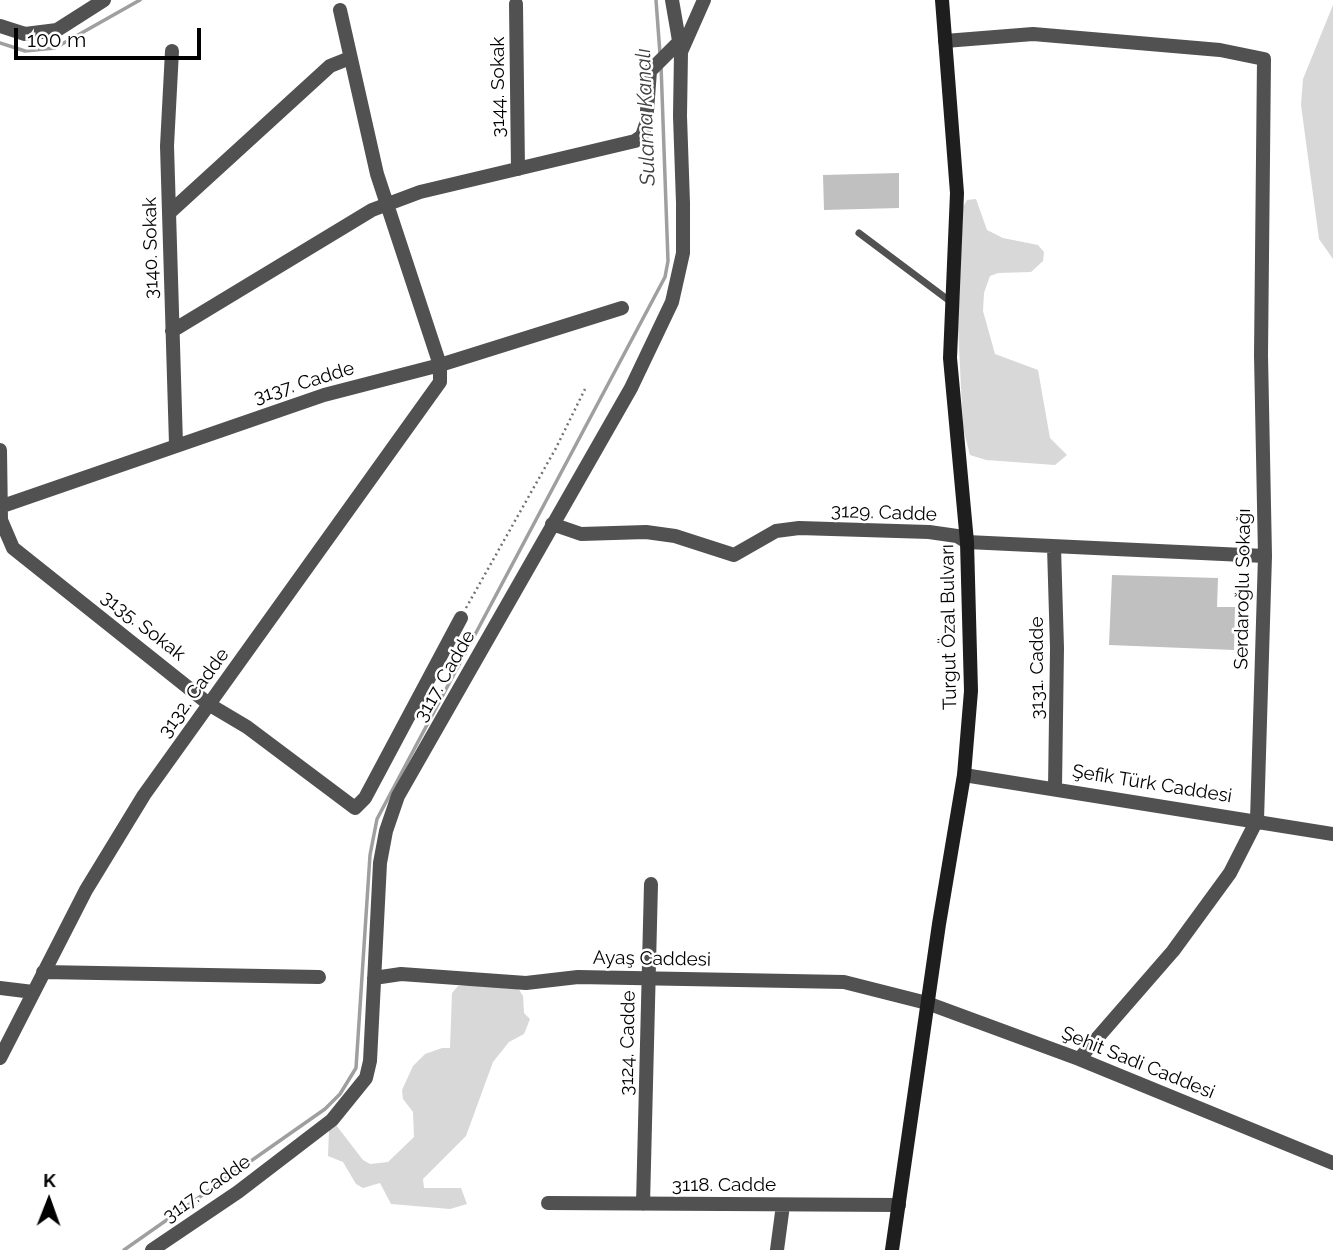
<!DOCTYPE html>
<html>
<head>
<meta charset="utf-8">
<style>
  body { margin:0 }
  #map { position:relative; width:1333px; height:1250px; overflow:hidden; background:#fff; font-family:Raleway,sans-serif }
  canvas { display:block }
  .north { position:absolute; left:14px; top:1166px; width:70px; height:70px; -webkit-text-stroke:5px #fff; paint-order:stroke; rotate:1deg; font-size:19px; font-weight:700; line-height:28px; text-align:center; color:#000 }
  .north::after { content:''; display:block; margin:auto; width:24px; height:32px; background:#000; clip-path:polygon(50% 0,100% 100%,50% 72%,0 100%) }
  .scale { position:absolute; left:14px; top:28px; width:187px; height:32px; box-sizing:border-box; border:4px solid #000; border-top:0; padding-left:9px; font-size:21px; line-height:24px; white-space:nowrap; color:#000; -webkit-text-stroke:5px #fff; paint-order:stroke }
</style>
</head>
<body>
<div id="map">
<canvas width="1333" height="1250"></canvas>
<div class="north">K</div>
<div class="scale">100 m</div>
</div>
<script>
const context = document.querySelector('canvas').getContext('2d');
context.lineJoin = 'round';
function fill(path, color) {
  context.fillStyle = color;
  context.fill(path, 'evenodd');
}
function poly(rows) {
  const path = new Path2D();
  for (const r of rows) {
    path.moveTo(r[0], r[1]);
    for (let i = 2; i < r.length; i += 2) path.lineTo(r[i], r[i + 1]);
  }
  return path;
}
function trace(path, color, width, dash) {
  context.strokeStyle = color;
  context.lineWidth = width;
  context.lineCap = dash ? 'butt' : 'round';
  context.setLineDash(dash || []);
  context.stroke(path);
}
function label(font, color, halo, rows, align = 'center') {
  context.font = font + ' Raleway,sans-serif';
  context.lineWidth = 5;
  context.setLineDash([]);
  context.textBaseline = 'middle';
  context.strokeStyle = halo;
  context.fillStyle = color;
  for (const [text, x, y, turn = 0] of rows) {
    context.save();
    context.translate(x, y);
    context.rotate((+turn || 0) * Math.PI / 180);
    context.textAlign = isNaN(turn) ? turn : align;
    if (halo) context.strokeText(text, 0, 0);
    context.fillText(text, 0, 0);
    context.restore();
  }
}
fill(poly([
  [1333,5,1333,259,1319,239,1301,105,1303,79],
  [976,199,987,230,1003,238,1038,245,1044,252,1043,261,1031,272,998,273,990,276,984,293,983,311,995,354,1038,370,1050,438,1067,455,1055,465,986,460,970,455,963,428,958,327,963,207,967,200],
  [475,985,518,988,523,996,524,1013,530,1019,524,1034,509,1042,493,1062,466,1136,423,1179,424,1188,461,1188,467,1204,450,1209,391,1204,380,1183,363,1188,356,1184,343,1162,328,1156,329,1130,336,1125,363,1160,370,1164,388,1162,414,1137,413,1112,403,1099,402,1090,413,1066,425,1054,442,1048,450,1048,452,993,458,986]
]), '#d8d8d8');
trace(poly([
  [656,0,660,54],
  [0,43,25,51,55,48,140,0],
  [124,1250,325,1109,340,1094,356,1068,370,855,377,819,665,277,668,261,661,65]
]), '#9f9f9f', 3.5);
fill(poly([
  [899,173,899,208,824,210,823,175],
  [1112,575,1218,578,1217,607,1235,607,1234,650,1109,645]
]), '#c0c0c0');
trace(poly([
  [466,608,556,448,585,389]
]), '#737373', 2.5, [2, 3.5]);
trace(poly([
  [859,233,951,302]
]), '#515151', 7);
trace(poly([
  [516,4,518,169],
  [0,26,25,34,57,30,104,0],
  [945,41,1033,34,1220,50,1264,59,1261,355,1265,556,1257,820,1230,873,1173,951,1079,1059],
  [172,51,167,146,176,444],
  [681,52,704,0],
  [169,213,330,66,350,58],
  [172,331,372,210,420,192,635,141,642,136,646,124,650,71,679,42],
  [0,450,1,520,13,548,210,705,247,727,355,808,365,798,461,618],
  [0,507,324,395,440,365,622,308],
  [552,524,581,534,646,532,675,536,734,555,776,531,799,528,929,532,957,536,967,542,1265,556],
  [1054,547,1057,648,1055,788],
  [964,775,1333,834],
  [43,972,319,977],
  [374,978,401,974,526,983,578,977,844,982,927,1003,1079,1059,1333,1163],
  [0,988,33,992],
  [0,1058,86,890,144,795,440,382,440,365,377,174,340,10],
  [548,1203,899,1205],
  [643,1204,651,884],
  [152,1250,238,1192,332,1120,366,1078,370,1061,380,863,386,831,398,796,631,388,672,302,683,253,683,203,680,116,681,52,672,0],
  [777,1250,783,1205]
]), '#515151', 14);
trace(poly([
  [892,1250,939,924,964,775,971,691,967,542,950,358,957,193,942,0]
]), '#1e1e1e', 14);
label('19px', '#000', '#fff', [
  ["3144. Sokak",498,87,-90],
  ["3140. Sokak",151,248,-91],
  ["3137. Cadde",304,383,-17],
  ["3129. Cadde",884,513,2],
  ["Serdaroğlu Sokağı",1243,589,-89],
  ["3135. Sokak",143,626,38],
  ["Turgut Özal Bulvarı",949,627,-91],
  ["3131. Cadde",1037,668,-90],
  ["3117. Cadde",445,676,-60],
  ["3132. Cadde",194,693,-54],
  ["Şefik Türk Caddesi",1152,784,9],
  ["Ayaş Caddesi",652,959,1],
  ["3124. Cadde",628,1043,-89],
  ["Şehit Sadi Caddesi",1138,1063,22],
  ["3118. Cadde",724,1185],
  ["3117. Cadde",207,1189,-35]
]);
label('italic 21px', '#404040', '#fff', [
  ["Sulama Kanalı",646,117,-92]
]);
</script>
</body>
</html>
